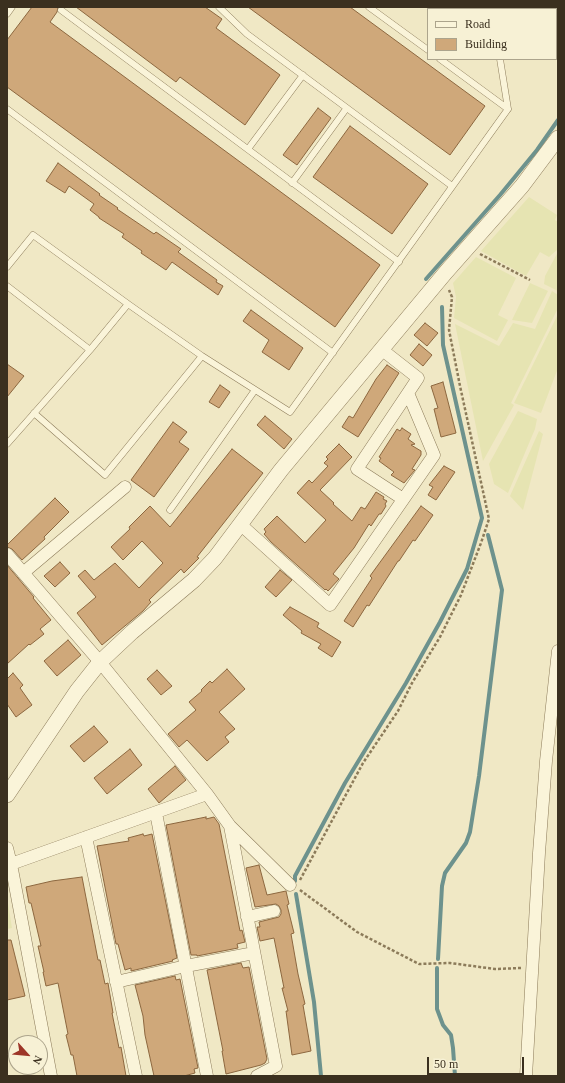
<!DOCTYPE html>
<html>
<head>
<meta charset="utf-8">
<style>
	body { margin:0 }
	#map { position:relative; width:565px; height:1083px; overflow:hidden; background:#f0e8c5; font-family:"Times New Roman",serif }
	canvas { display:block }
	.frame { position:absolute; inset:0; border:8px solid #3b301f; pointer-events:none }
	.legend { position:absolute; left:427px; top:8px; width:130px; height:52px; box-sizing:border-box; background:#f7f1d5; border:1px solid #aca48c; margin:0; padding:5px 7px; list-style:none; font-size:12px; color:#3b301f }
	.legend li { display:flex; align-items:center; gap:8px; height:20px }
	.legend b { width:20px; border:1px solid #aca48c }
	.north { position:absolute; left:8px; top:1035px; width:40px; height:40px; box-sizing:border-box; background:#f7f1d5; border:1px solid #aca48c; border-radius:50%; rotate:117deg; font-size:11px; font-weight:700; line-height:16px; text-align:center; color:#3b301f }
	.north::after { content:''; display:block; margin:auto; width:14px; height:18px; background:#9d3628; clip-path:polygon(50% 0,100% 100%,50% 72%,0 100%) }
	.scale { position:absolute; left:427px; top:1057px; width:97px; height:18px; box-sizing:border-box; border:2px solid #3b301f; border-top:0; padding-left:5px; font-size:12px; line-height:14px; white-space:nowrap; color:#3b301f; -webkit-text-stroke:3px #f7f1d5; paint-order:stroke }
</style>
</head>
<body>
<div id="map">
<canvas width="565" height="1083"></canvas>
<div class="frame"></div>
<ul class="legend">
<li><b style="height:5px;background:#faf4d9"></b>Road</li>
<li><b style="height:11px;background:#cfa87a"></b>Building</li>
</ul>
<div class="north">N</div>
<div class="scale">50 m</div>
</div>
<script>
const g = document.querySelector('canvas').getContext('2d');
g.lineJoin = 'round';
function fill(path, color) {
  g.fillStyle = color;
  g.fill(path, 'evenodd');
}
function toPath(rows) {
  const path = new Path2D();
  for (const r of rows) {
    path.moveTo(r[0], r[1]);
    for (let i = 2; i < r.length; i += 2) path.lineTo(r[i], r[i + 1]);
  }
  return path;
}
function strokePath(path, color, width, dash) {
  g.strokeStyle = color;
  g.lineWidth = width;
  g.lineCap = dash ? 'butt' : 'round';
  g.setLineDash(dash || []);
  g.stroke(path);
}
fill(toPath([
	[529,197,557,215,555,220,558,222,558,249,549,257,540,252,526,276,481,251],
	[558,252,558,291,544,284,545,276],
	[476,257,516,278,498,315,508,320,497,341,454,318,456,297,453,283],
	[530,283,548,291,532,323,512,320],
	[552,291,558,295,558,308,511,403,514,405,483,461,455,324,499,346,513,323,535,329],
	[558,314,558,368,541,413,514,403],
	[518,411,537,419,535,429,508,493,494,484,489,464],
	[539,431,543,434,523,510,510,496],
	[7,897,12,928,7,929]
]), '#e6e4b2');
strokePath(toPath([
	[426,279,500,195,537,150,558,120],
	[295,881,295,876,345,783,406,683,440,622,467,569,482,518,443,345,442,307],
	[296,894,314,1002,321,1076],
	[438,959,442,886,445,873,466,843,470,832,479,776,502,590,488,535],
	[437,968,437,1009,443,1025,451,1035,453,1048,455,1076]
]), '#6d928d', 4);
const building = toPath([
	[32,7,58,7,57,12,50,22,380,265,335,327,7,87,7,40,32,7],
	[76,7,205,7,222,19,216,28,280,75,245,125,180,77,176,82,76,7],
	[248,7,350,7,485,106,450,155,248,7],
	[318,108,331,118,297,165,283,155,318,108],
	[350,126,428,184,392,234,313,177,350,126],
	[58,163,100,194,99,195,118,208,117,209,154,234,156,232,181,249,178,252,217,280,216,282,223,286,218,295,172,262,166,270,141,253,142,251,122,237,124,234,99,218,99,217,90,210,94,204,69,186,65,193,46,181,58,163],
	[251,310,303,348,289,370,262,352,269,340,243,321,251,310],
	[425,323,438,333,427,346,414,335,425,323],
	[419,344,432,355,423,366,410,355,419,344],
	[7,364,24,376,7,397,7,364],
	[387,365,399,373,358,437,342,427,349,416,353,418,376,379,387,365],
	[443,382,456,433,441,437,434,409,438,408,431,386,443,382],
	[220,385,230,392,219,408,209,402,220,385],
	[265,416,292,439,284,449,257,425,265,416],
	[173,422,187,432,179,442,189,449,154,497,131,480,173,422],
	[402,428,411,434,408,439,415,444,411,445,421,451,421,455,412,469,415,470,404,483,391,475,394,472,379,461,381,458,379,457,397,429,400,431,402,428],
	[339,444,352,457,320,490,334,503,333,504,352,521,361,507,365,509,376,492,384,497,383,499,387,501,385,504,386,506,381,514,379,514,371,526,369,524,354,548,333,574,339,579,328,591,326,589,325,590,271,542,264,534,266,532,264,529,277,516,305,543,326,520,297,493,309,480,312,483,328,466,324,463,328,459,326,457,339,444],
	[232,449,263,473,197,557,199,558,184,573,181,569,149,600,151,602,143,611,102,645,77,613,96,597,78,576,85,570,94,580,115,563,139,588,163,563,142,541,123,560,111,547,130,529,129,527,150,506,170,527,232,449],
	[444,466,455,472,436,500,428,495,433,487,429,485,444,466],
	[55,498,69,512,44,537,45,539,22,560,12,549,7,547,7,545,55,498],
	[421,506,433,515,415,541,413,540,399,561,398,561,369,606,367,605,353,627,344,621,372,578,370,576,421,506],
	[60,562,70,573,55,587,44,576,60,562],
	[7,565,34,597,33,598,51,620,40,629,44,634,30,645,29,644,7,664,7,565],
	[280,570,292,580,276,597,265,587,280,570],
	[290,607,319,623,317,627,341,642,332,657,318,648,321,644,301,633,302,631,283,615,290,607],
	[68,640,81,655,57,676,44,661,68,640],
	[227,669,245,689,219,712,235,729,225,737,229,742,207,761,187,740,179,747,168,734,196,710,189,702,202,691,201,690,210,681,212,683,227,669],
	[157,670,172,686,161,695,147,679,157,670],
	[13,673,23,685,20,688,32,705,16,717,7,704,7,679,13,673],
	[94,726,108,742,84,762,70,746,94,726],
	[130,749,142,765,107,794,94,778,130,749],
	[175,766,186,780,159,803,148,789,175,766],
	[206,817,206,819,214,817,219,824,240,931,242,930,245,942,237,944,238,948,197,956,197,955,191,955,166,825,206,817],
	[143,834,144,836,152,834,177,958,172,960,173,961,131,971,131,968,125,970,118,944,116,944,97,846,129,841,128,838,143,834],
	[259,865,267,895,286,891,289,904,287,905,294,933,291,934,298,974,305,1004,303,1005,311,1051,292,1055,286,1011,288,1011,282,988,284,988,274,938,260,941,257,927,260,927,259,922,279,917,281,914,281,910,279,906,276,904,255,907,246,868,259,865],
	[82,877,98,960,100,960,105,984,108,983,113,1013,112,1013,119,1048,121,1047,126,1076,77,1076,73,1055,71,1055,66,1035,68,1034,58,983,46,986,43,972,44,972,38,946,41,946,31,903,29,903,26,887,52,881,82,877],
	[7,940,11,940,25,996,7,1000,7,940],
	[241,963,243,968,249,967,267,1059,265,1063,261,1065,226,1074,222,1051,223,1051,207,970,241,963],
	[175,976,176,980,180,979,198,1068,194,1069,195,1073,184,1076,154,1076,145,1035,143,1016,135,985,175,976]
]);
fill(building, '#cfa87a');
strokePath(building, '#8c673f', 1);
const service = toPath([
	[219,7,247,34,452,186],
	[369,7,428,50],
	[487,7,490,9],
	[552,9,554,7],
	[61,10,399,262],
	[7,14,12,7],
	[500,59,508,109],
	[7,109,333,353],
	[248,149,303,75],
	[292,183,346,109],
	[7,267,33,235,128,304,202,356,290,412,508,109,440,59],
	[7,286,90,350,7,444],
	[90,350,128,304],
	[34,413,105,475,202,356],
	[170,510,255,390]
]);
const minor = toPath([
	[403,499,357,469,408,393],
	[240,524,330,605,434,455,408,393,418,378,381,349],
	[7,554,100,662,207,794,230,826,290,885],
	[23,573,125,487],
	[156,813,207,1076],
	[230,826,276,1066,257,1076],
	[86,837,136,1076],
	[7,848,11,864,51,1076],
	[11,864,207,794],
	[247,917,274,911],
	[116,982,186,966,254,953],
	[526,1076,539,853,546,761,558,651]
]);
const tertiary = toPath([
	[7,795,77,691,100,662,132,632,194,580,215,558,281,470,446,272,522,186,558,138]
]);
strokePath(service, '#8c7b5a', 7);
strokePath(minor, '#8c7b5a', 13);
strokePath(tertiary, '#8c7b5a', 16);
strokePath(toPath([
	[480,254,530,280],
	[300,880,363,763,398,711,412,683,440,637,461,595,481,543,489,519,460,386,449,330,452,297,449,290],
	[300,890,357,932,419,964,450,963,495,969,521,968]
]), '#8c7b5a', 2.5, [3, 2]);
strokePath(service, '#faf4d9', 6);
strokePath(minor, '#faf4d9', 12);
strokePath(tertiary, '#faf4d9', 15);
</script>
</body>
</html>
